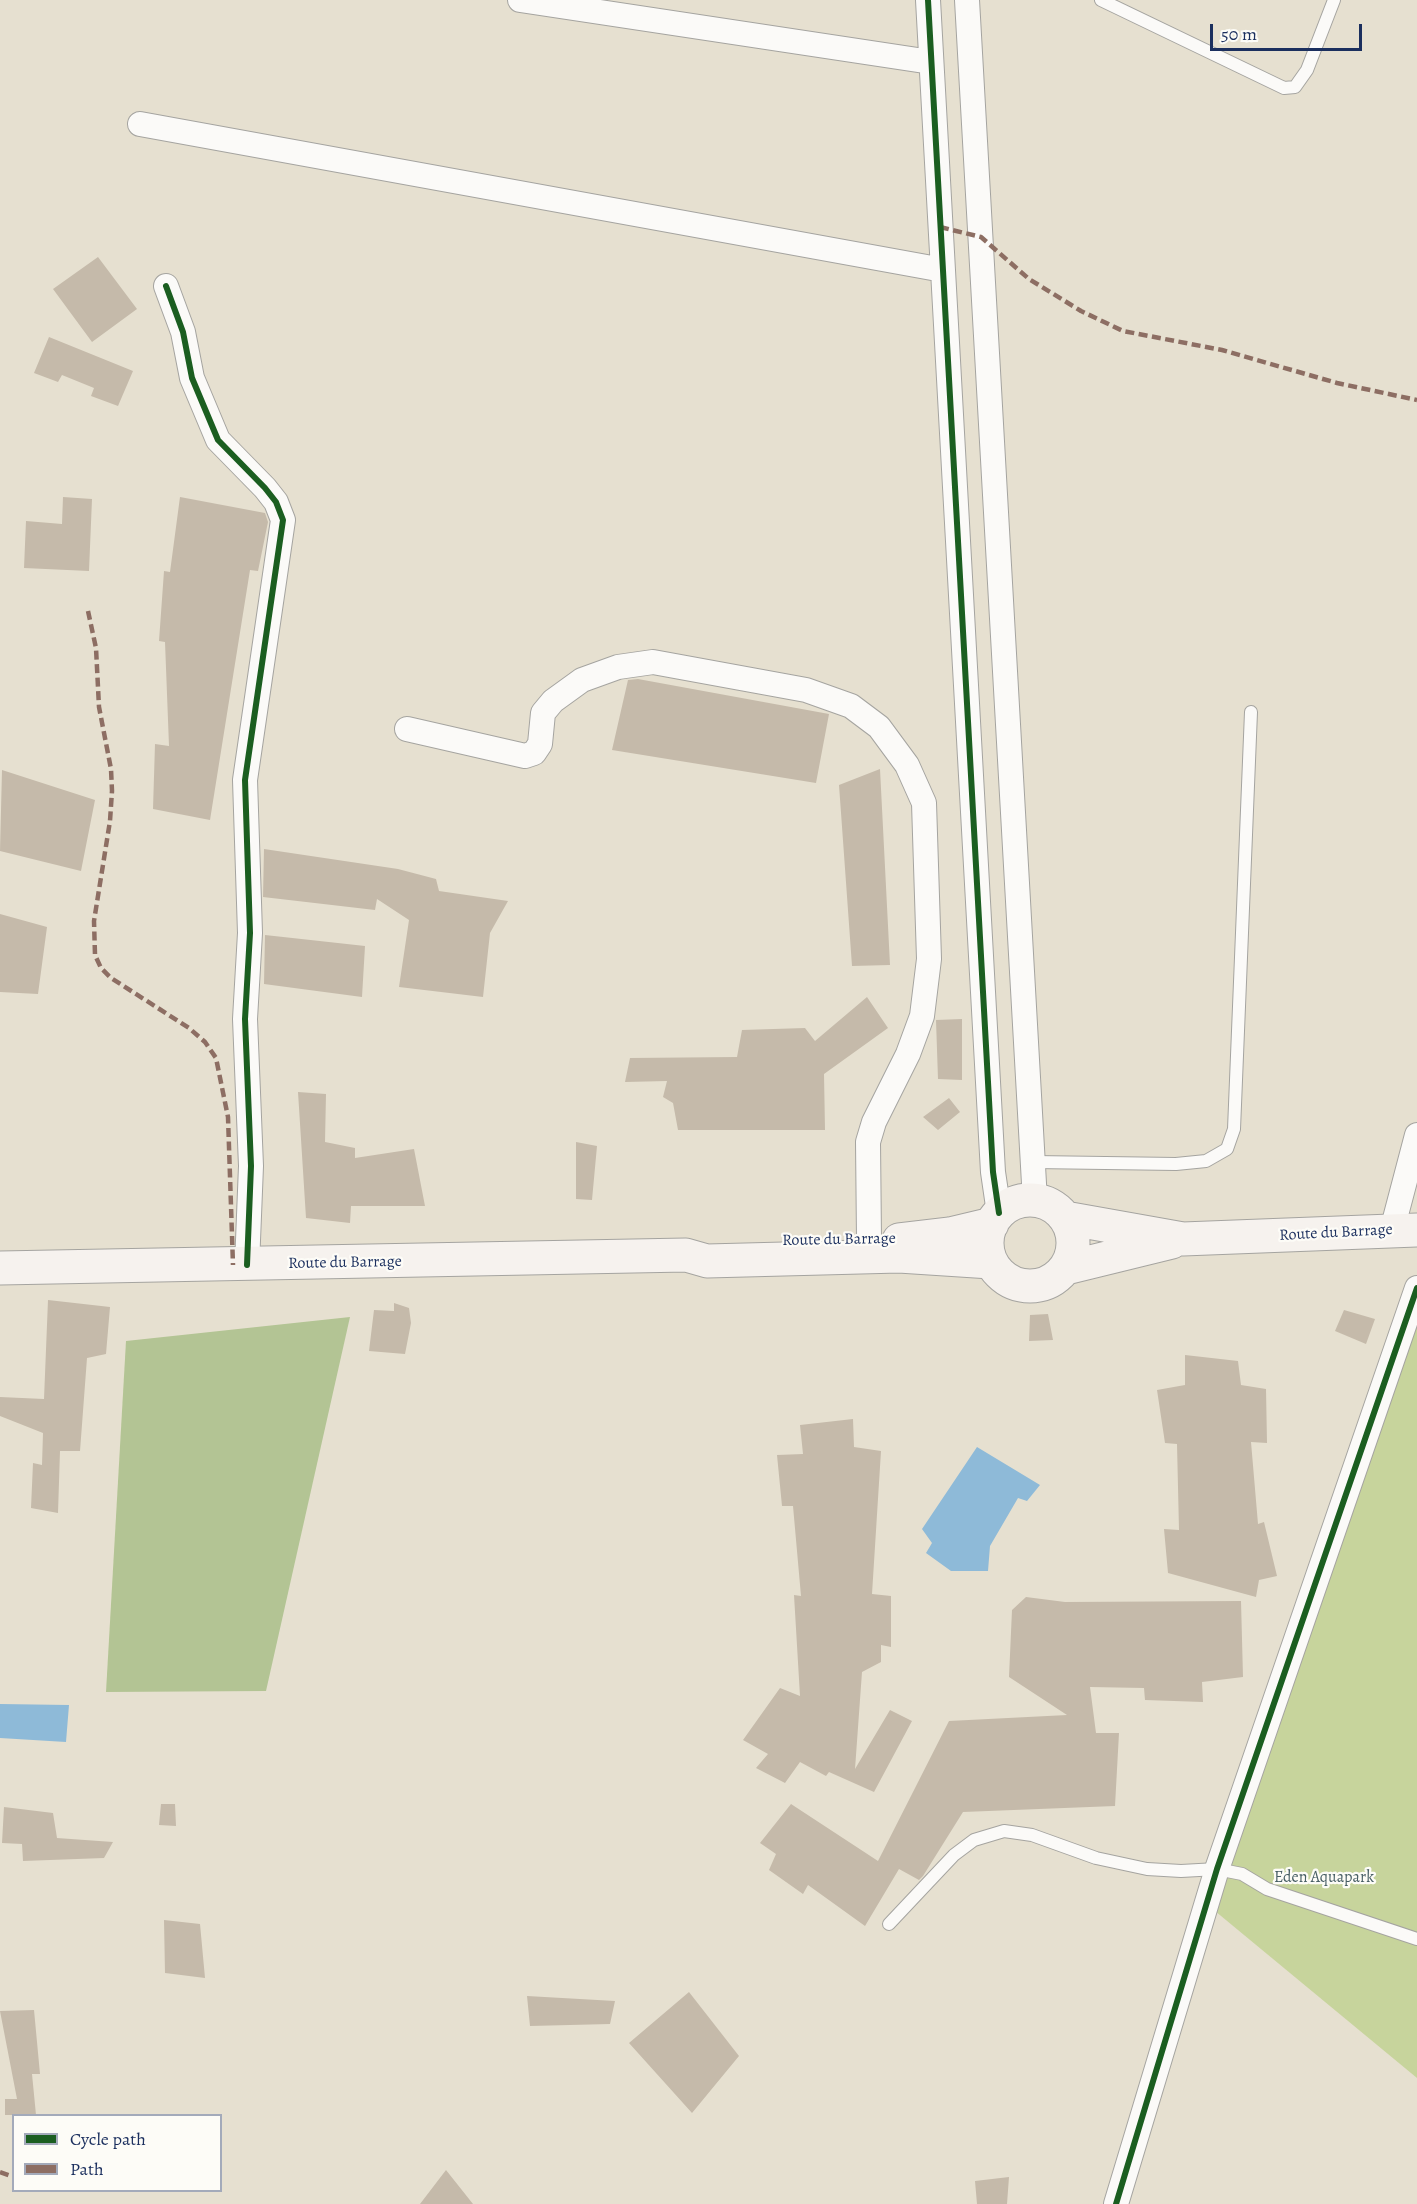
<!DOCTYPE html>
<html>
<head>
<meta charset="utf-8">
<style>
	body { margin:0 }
	#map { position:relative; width:1417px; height:2204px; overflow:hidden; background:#e6e0d0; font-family:Alegreya,serif }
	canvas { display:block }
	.legend { position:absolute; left:12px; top:2114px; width:210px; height:78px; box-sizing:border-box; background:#fdfcf7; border:2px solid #a3aaba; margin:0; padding:8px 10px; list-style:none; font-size:18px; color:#1b2f5e }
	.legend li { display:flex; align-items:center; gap:12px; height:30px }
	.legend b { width:30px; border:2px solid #a3aaba }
	.scale { position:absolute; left:1210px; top:24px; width:152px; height:27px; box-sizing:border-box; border:3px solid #1b2f5e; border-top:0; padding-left:8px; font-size:18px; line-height:21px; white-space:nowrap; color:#1b2f5e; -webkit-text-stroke:4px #fdfcf7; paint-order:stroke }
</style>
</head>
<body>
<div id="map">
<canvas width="1417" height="2204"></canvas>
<ul class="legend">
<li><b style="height:8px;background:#1b5e20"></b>Cycle path</li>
<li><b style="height:8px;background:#8d6e63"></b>Path</li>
</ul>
<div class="scale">50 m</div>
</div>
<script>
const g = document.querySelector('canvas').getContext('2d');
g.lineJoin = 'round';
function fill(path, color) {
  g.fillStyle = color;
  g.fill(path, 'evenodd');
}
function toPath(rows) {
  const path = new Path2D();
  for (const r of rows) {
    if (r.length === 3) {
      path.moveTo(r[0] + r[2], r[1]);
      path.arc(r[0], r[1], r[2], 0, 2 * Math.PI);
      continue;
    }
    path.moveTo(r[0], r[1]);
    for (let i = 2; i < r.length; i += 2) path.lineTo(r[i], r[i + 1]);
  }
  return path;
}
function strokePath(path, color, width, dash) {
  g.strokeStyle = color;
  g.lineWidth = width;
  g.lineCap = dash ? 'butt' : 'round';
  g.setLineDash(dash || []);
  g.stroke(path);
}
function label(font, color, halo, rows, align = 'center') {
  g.font = font + ' Alegreya,serif';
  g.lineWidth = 4.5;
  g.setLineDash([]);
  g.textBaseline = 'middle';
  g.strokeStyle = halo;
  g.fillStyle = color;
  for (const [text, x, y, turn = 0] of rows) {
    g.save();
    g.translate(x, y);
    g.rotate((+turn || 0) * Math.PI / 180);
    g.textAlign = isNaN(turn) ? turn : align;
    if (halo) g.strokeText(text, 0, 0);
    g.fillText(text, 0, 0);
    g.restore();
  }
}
fill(toPath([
	[1417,1297,1417,2078,1215,1911]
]), '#c7d49c');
fill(toPath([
	[350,1317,266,1691,106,1692,126,1341]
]), '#b3c494');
fill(toPath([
	[977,1447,1040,1485,1027,1501,1018,1498,990,1546,988,1571,951,1571,926,1553,932,1543,922,1529],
	[0,1704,69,1705,66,1742,0,1738]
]), '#8ebad8');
fill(toPath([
	[98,257,137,309,92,342,53,289],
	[49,337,133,371,118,406,91,396,94,388,62,375,58,382,34,373],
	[63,497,92,499,89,571,24,568,26,521,62,524],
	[180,497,265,513,268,522,258,571,250,570,210,820,153,809,155,744,169,746,165,642,159,641,164,571,170,572],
	[638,679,829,714,816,783,612,750,628,680],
	[880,769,890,965,852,966,839,785],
	[2,770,95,800,81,871,0,851],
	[264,849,398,869,436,879,439,891,508,901,490,933,483,997,399,987,409,920,377,899,375,910,263,897],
	[0,914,47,927,38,994,0,992],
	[265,935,365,946,362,997,264,984],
	[867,997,888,1028,824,1074,825,1130,678,1130,673,1103,663,1097,667,1081,625,1082,630,1058,737,1057,742,1030,805,1028,815,1041],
	[962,1019,962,1080,938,1079,936,1020],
	[298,1092,326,1094,325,1142,355,1148,355,1158,414,1149,425,1206,351,1206,350,1223,306,1218],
	[949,1098,960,1112,938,1130,923,1117],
	[576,1142,597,1146,592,1200,576,1199],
	[48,1300,110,1307,106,1354,87,1358,80,1451,60,1451,58,1513,31,1508,33,1463,42,1465,43,1433,0,1416,0,1397,44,1399],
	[394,1303,409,1308,411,1323,405,1354,369,1351,374,1310,394,1311],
	[1344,1310,1375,1319,1366,1344,1335,1331],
	[1048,1314,1053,1340,1029,1341,1030,1315],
	[1185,1355,1238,1361,1241,1385,1266,1389,1267,1443,1251,1442,1258,1524,1264,1522,1277,1576,1259,1580,1256,1597,1168,1573,1164,1529,1179,1530,1177,1444,1165,1443,1157,1390,1185,1385],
	[853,1419,854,1447,881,1451,872,1594,891,1596,891,1647,881,1645,881,1662,862,1672,855,1769,890,1710,912,1721,874,1792,829,1772,826,1776,800,1762,785,1783,756,1768,768,1754,743,1740,780,1688,800,1696,794,1595,801,1596,793,1506,782,1506,777,1455,803,1454,800,1425],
	[1026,1597,1065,1602,1241,1601,1243,1677,1202,1682,1203,1702,1145,1700,1144,1688,1090,1687,1096,1733,1119,1733,1115,1806,963,1812,923,1876,919,1880,899,1869,865,1926,808,1885,803,1894,769,1870,776,1854,760,1843,791,1804,878,1861,949,1721,1067,1715,1009,1677,1012,1610],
	[161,1804,175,1804,176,1826,159,1825],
	[4,1807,53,1813,57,1838,113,1842,104,1858,23,1861,22,1844,2,1843],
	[164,1920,200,1924,205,1978,165,1973],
	[689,1992,739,2056,692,2113,629,2043],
	[527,1996,615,2001,610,2024,530,2026],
	[34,2010,40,2074,32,2074,36,2115,5,2115,5,2099,17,2099,0,2011],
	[446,2170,473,2204,420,2204],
	[1009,2177,1007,2204,977,2204,975,2181]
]), '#c5baaa');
const service = toPath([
	[1101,0,1284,88,1295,87,1307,70,1334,0],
	[1034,1162,1176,1164,1206,1161,1227,1149,1234,1129,1251,712],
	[889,1924,954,1855,974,1840,1004,1831,1032,1835,1096,1858,1147,1869,1181,1871,1217,1869,1242,1874,1267,1889,1417,1939]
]);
const minor = toPath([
	[520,0,931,62],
	[928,0,993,1172,999,1213],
	[967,0,1035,1201],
	[140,124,943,270],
	[166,286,183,332,192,378,218,440,265,488,276,502,283,520,245,780,250,933,245,1019,251,1166,247,1265],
	[407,729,525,756,534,753,540,744,543,713,553,701,582,680,618,667,653,662,806,690,851,706,879,727,907,765,924,803,929,959,922,1016,908,1054,874,1122,868,1142,869,1239],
	[1392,1230,1417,1135],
	[1116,2204,1217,1869,1417,1288]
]);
const secondary = toPath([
	[1030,1243,43],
	[1065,1218,1183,1239,1417,1230],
	[899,1240,950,1234,992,1224],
	[0,1268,686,1255,707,1261,899,1256,991,1262],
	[1066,1268,1172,1242]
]);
strokePath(service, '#a5a4a0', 14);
strokePath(minor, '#a5a4a0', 26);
strokePath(secondary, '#a5a4a0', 35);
strokePath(service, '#fbfaf8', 12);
strokePath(minor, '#fbfaf8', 24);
strokePath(secondary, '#f6f2ee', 33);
strokePath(toPath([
	[940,227,981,237,1029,279,1081,311,1123,331,1222,350,1337,383,1417,400],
	[88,611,96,648,99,707,111,769,112,791,110,821,94,921,95,955,101,968,111,978,189,1028,205,1042,216,1058,228,1117,233,1265],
	[0,2172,14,2177]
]), '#8d6e63', 4.5, [9, 4.5]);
strokePath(toPath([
	[928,0,993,1172,999,1213],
	[166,286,183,332,192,378,218,440,265,488,276,502,283,520,245,780,250,933,245,1019,251,1166,247,1265],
	[1116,2204,1217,1869,1417,1288]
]), '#1b5e20', 6);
label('16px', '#1b2f5e', '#fdfcf7', [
	["Route du Barrage",1336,1233,-3],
	["Route du Barrage",839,1240,-1],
	["Route du Barrage",345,1263,-1]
]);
label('16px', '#475e64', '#fdfcf7', [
	["Eden Aquapark",1324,1878]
]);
</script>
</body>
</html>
